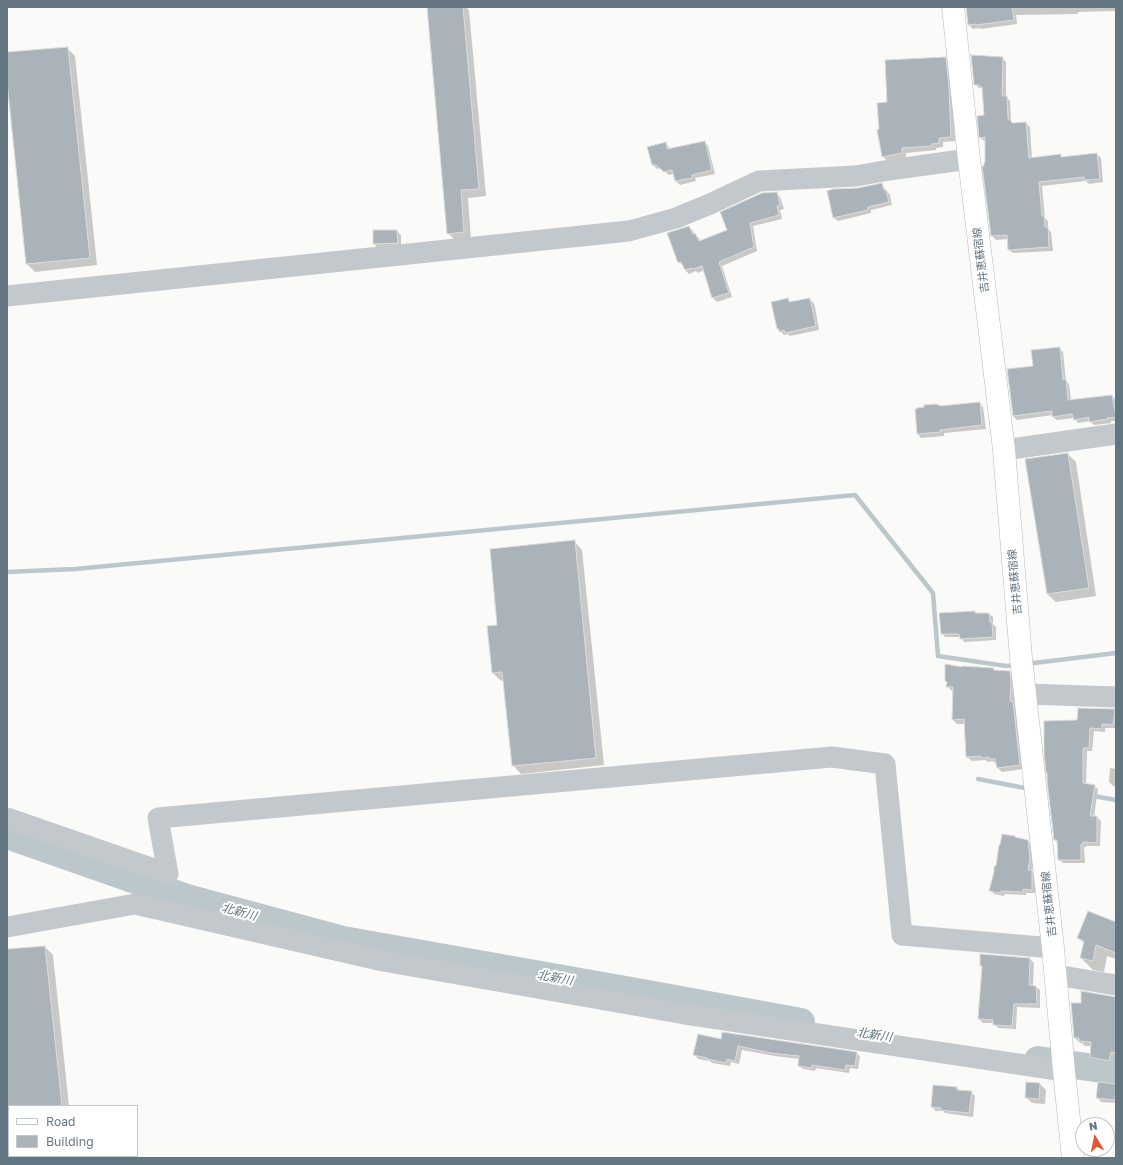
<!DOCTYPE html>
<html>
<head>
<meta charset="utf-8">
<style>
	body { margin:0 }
	#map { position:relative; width:1123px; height:1165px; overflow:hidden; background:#fafaf8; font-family:"Golos Text",sans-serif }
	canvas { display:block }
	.frame { position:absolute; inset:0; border:8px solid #657683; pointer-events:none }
	.legend { position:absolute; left:8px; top:1105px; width:130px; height:52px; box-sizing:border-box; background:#fff; border:1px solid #c1c8cd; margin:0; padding:5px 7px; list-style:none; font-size:12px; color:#657683 }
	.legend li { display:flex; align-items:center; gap:8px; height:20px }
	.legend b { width:20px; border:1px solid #c1c8cd }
	.north { position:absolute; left:1075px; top:1117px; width:40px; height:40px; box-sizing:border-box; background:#fff; border:1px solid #c1c8cd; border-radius:50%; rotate:350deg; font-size:11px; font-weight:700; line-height:16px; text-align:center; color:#657683 }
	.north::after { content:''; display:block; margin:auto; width:14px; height:18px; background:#e4572e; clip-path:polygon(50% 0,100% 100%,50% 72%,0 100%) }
</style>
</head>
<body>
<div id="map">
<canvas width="1123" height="1165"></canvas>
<div class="frame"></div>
<ul class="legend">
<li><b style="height:5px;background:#fff"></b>Road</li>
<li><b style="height:11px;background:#aab3b9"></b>Building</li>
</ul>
<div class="north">N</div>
</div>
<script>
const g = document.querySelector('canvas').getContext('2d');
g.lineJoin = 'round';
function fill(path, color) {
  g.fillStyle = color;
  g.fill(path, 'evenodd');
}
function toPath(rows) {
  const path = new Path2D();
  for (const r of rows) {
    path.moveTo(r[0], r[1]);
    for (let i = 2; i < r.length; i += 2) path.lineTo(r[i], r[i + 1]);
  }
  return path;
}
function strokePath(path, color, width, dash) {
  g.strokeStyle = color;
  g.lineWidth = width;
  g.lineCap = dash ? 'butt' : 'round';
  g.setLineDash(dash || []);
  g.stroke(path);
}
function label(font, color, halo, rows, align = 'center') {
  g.font = font + ' "Golos Text","Noto Sans JP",sans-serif';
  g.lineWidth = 4;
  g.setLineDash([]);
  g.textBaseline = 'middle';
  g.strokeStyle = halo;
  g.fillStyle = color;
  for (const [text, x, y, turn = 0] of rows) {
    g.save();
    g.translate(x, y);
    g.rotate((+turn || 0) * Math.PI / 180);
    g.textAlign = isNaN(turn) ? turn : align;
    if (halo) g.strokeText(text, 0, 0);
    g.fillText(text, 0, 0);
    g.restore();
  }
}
fill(toPath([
	[428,7,466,7,469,10,486,196,468,198,471,240,456,241,448,233],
	[967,7,1115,7,1115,11,1078,12,1078,14,1016,15,1017,24,981,29,980,28,973,29,969,25],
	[67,48,75,56,97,265,35,272,27,264,7,72,7,54],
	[945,58,950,63,953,93,955,141,943,142,943,147,936,148,936,150,906,153,906,157,887,161,883,156,880,130,888,103],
	[1002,58,1006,62,1006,97,1010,101,1011,121,1014,124,1026,123,1030,127,1032,159,1060,156,1062,158,1097,154,1101,158,1103,182,1089,184,1086,181,1042,186,1045,218,1048,221,1048,229,1051,232,1053,251,1013,253,1009,250,1008,239,996,240,992,236,984,167,986,163,986,141,984,141,980,137,985,116,984,90,981,88,979,88,975,84],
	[705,142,708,146,715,174,695,178,696,181,680,185,676,181,674,174,669,175,660,168,657,169,653,165,665,143,669,147,670,150],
	[882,185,890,195,892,205,871,210,871,213,838,221,834,218,858,189],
	[777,193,780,197,784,209,780,210,782,219,753,226,757,251,722,266,732,297,717,302,713,298,704,270,698,273,696,271,689,274,685,270,684,266,679,262,689,227,693,231,694,234,699,238,700,242,729,230],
	[374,231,397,231,401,235,401,247,378,248,374,244],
	[788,299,791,302,809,299,813,302,815,307,819,330,790,336,788,334,784,335,778,329],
	[1059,348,1063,352,1066,381,1069,384,1071,400,1112,396,1116,400,1116,421,1111,421,1111,423,1094,425,1090,421,1078,423,1074,418,1057,420,1053,417,1053,415,1017,420,1013,416,1034,367],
	[980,404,983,407,986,429,944,433,944,436,921,438,918,434,938,406,940,406,941,407],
	[1068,454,1076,462,1096,596,1056,602,1047,594],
	[574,541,582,550,604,765,521,774,513,765,504,680,501,681,493,673,498,625],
	[974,612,977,614,989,614,993,617,993,624,996,627,996,640,964,642,961,637,945,637,942,633],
	[995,671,1009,672,1014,676,1015,689,1015,704,1017,706,1024,769,1002,772,998,768,997,763,995,763,993,761,987,762,986,760,972,761,967,757,965,724,957,724,953,720,954,691,952,691,948,687,948,683,946,681],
	[1079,709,1116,710,1116,728,1105,728,1105,732,1094,731,1092,751,1087,751,1086,784,1094,786,1098,789,1094,817,1097,817,1101,821,1100,846,1086,846,1086,847,1084,847,1085,863,1063,863,1059,860,1058,843,1055,840,1078,721],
	[1110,768,1116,769,1116,786,1113,786,1109,782],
	[1017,839,1028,841,1032,845,1034,862,1032,872,1035,875,1035,893,1026,893,1026,895,1005,894,1004,896,994,894,991,890,997,867],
	[1116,923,1116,959,1107,956,1104,972,1093,970,1081,958,1084,944,1079,938],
	[45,947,53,955,69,1106,9,1106,9,1156,74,1156,74,1158,7,1158,7,950],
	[1030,959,1034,963,1033,986,1036,987,1040,990,1040,1008,1017,1007,1016,1029,998,1028,994,1023,983,1023,979,1019,983,967,981,965],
	[1116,1015,1116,1057,1114,1065,1096,1062,1091,1057,1092,1046,1085,1046,1082,1043,1080,1043,1075,1038],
	[722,1040,857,1053,860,1057,858,1069,850,1068,849,1073,816,1068,815,1071,803,1069,799,1066,800,1059,775,1056,742,1050,739,1064,731,1062,730,1066,712,1063,710,1061,698,1059,695,1055],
	[1099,1083,1116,1085,1116,1103,1101,1102,1098,1098],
	[1040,1084,1046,1090,1045,1104,1032,1103,1026,1097],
	[957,1088,960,1091,971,1092,975,1096,973,1117,945,1113,943,1111,936,1111,932,1107]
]), '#0003');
strokePath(toPath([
	[7,572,75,569,855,495,933,593,938,656,1006,666,1015,665],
	[1026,664,1116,653],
	[978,779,1025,788],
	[1088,795,1116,800]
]), '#bbc7cb', 4.5);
strokePath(toPath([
	[7,835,187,898,343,940,648,994,801,1022],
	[1038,1060,1116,1071]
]), '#bbc7cb', 28);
const building = toPath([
	[427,7,463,7,479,189,461,190,464,232,447,234,427,7],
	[966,7,1012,7,1014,20,976,25,976,24,968,25,966,7],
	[68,47,90,258,26,264,7,82,7,52,68,47],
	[971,55,1003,57,1002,96,1007,96,1008,119,1010,119,1012,123,1026,122,1029,158,1061,154,1061,157,1097,153,1100,179,1084,180,1084,177,1039,182,1042,216,1044,216,1045,227,1048,227,1049,247,1008,250,1007,235,991,236,982,166,984,166,984,163,985,162,985,137,979,138,977,116,984,115,982,87,979,87,979,85,974,85,971,55],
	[946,57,949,88,951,137,939,138,939,143,932,144,932,146,902,148,902,153,882,157,877,130,879,129,877,103,887,102,885,60,946,57],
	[705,141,712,170,692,175,692,178,675,181,672,170,664,172,656,165,652,165,647,147,666,142,667,149,705,141],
	[882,183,884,190,886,190,889,202,868,207,868,210,833,218,827,191,833,189,858,188,882,183],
	[777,192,780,205,777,206,779,215,750,223,754,247,719,262,729,293,712,298,702,266,693,269,692,268,685,270,681,262,678,263,667,233,689,226,693,234,695,233,699,241,727,230,720,212,762,193,777,192],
	[373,230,397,230,398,243,373,244,373,230],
	[788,298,789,302,810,298,810,302,811,302,816,326,785,333,784,330,779,332,779,329,777,329,771,302,788,298],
	[1060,347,1063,380,1066,379,1068,400,1112,395,1116,417,1107,418,1107,419,1089,422,1089,417,1074,420,1072,414,1052,417,1052,411,1013,416,1007,369,1033,366,1031,350,1060,347],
	[980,402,982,425,940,430,941,432,917,434,915,409,917,409,917,408,924,407,924,405,937,404,937,405,940,405,940,406,980,402],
	[1068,453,1089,588,1047,594,1025,459,1068,453],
	[575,540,596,758,512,766,502,672,492,673,487,626,497,625,490,549,575,540],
	[975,611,975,613,989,613,990,622,992,622,993,637,960,639,959,634,941,634,939,613,975,611],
	[945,664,962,667,962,666,979,667,993,668,994,670,1010,671,1011,684,1010,701,1013,701,1020,765,997,768,995,759,989,759,989,757,982,758,981,756,966,757,964,719,952,720,953,687,946,687,947,682,945,681,945,664],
	[1078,708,1115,709,1113,725,1102,724,1102,729,1090,728,1089,748,1083,748,1083,783,1095,785,1090,816,1097,816,1097,843,1083,842,1083,844,1081,844,1081,860,1058,860,1057,840,1054,840,1047,781,1047,773,1046,773,1044,753,1044,721,1077,720,1078,708],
	[1002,834,1015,836,1015,837,1028,840,1030,858,1028,870,1032,870,1032,890,1023,889,1023,892,1001,891,1000,893,989,891,994,872,994,866,996,866,999,845,1000,845,1002,834],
	[1088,911,1116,922,1116,953,1096,945,1093,961,1080,958,1084,941,1077,938,1088,911],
	[45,946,62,1106,7,1106,7,949,45,946],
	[980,954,1030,958,1029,985,1036,986,1037,1004,1014,1004,1012,1026,993,1025,993,1020,978,1019,982,966,980,966,980,954],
	[1081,991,1116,997,1116,1053,1111,1052,1109,1061,1090,1057,1091,1042,1079,1041,1079,1038,1074,1038,1071,1003,1081,1003,1081,991],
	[722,1032,857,1052,855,1066,846,1065,845,1070,812,1065,812,1068,798,1066,799,1056,771,1053,738,1046,735,1061,727,1059,726,1063,707,1059,707,1058,693,1055,698,1034,721,1039,722,1032],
	[1026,1082,1040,1083,1039,1099,1025,1098,1026,1082],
	[1098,1082,1116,1084,1115,1100,1096,1098,1098,1082],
	[933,1085,957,1087,957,1090,972,1091,969,1113,940,1110,941,1108,931,1107,933,1085]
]);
fill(building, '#aab3b9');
strokePath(building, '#dcdcda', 1);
const major = toPath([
	[953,7,969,159,1004,450,1021,658,1053,948,1064,1071,1073,1158]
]);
strokePath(major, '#b5babe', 23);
strokePath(toPath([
	[7,296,629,231,676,218,710,204,759,181,856,176,889,170,969,159],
	[1004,450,1116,434],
	[1026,694,1116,697],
	[7,818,168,874,158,818,832,757,885,764,902,935,1053,948],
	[7,927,135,904,383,961,685,1014,1064,1071],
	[1056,975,1116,985]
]), '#c3c8cc', 21);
strokePath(major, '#fff', 22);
label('11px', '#657683', '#fff', [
	["吉井恵蘇宿線",981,260,-97],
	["吉井恵蘇宿線",1015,582,-95],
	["吉井恵蘇宿線",1049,904,-96]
]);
label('italic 12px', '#60757c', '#fff', [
	["北新川",239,912,15],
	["北新川",555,978,10],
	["北新川",874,1035,8]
]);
</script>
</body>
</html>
